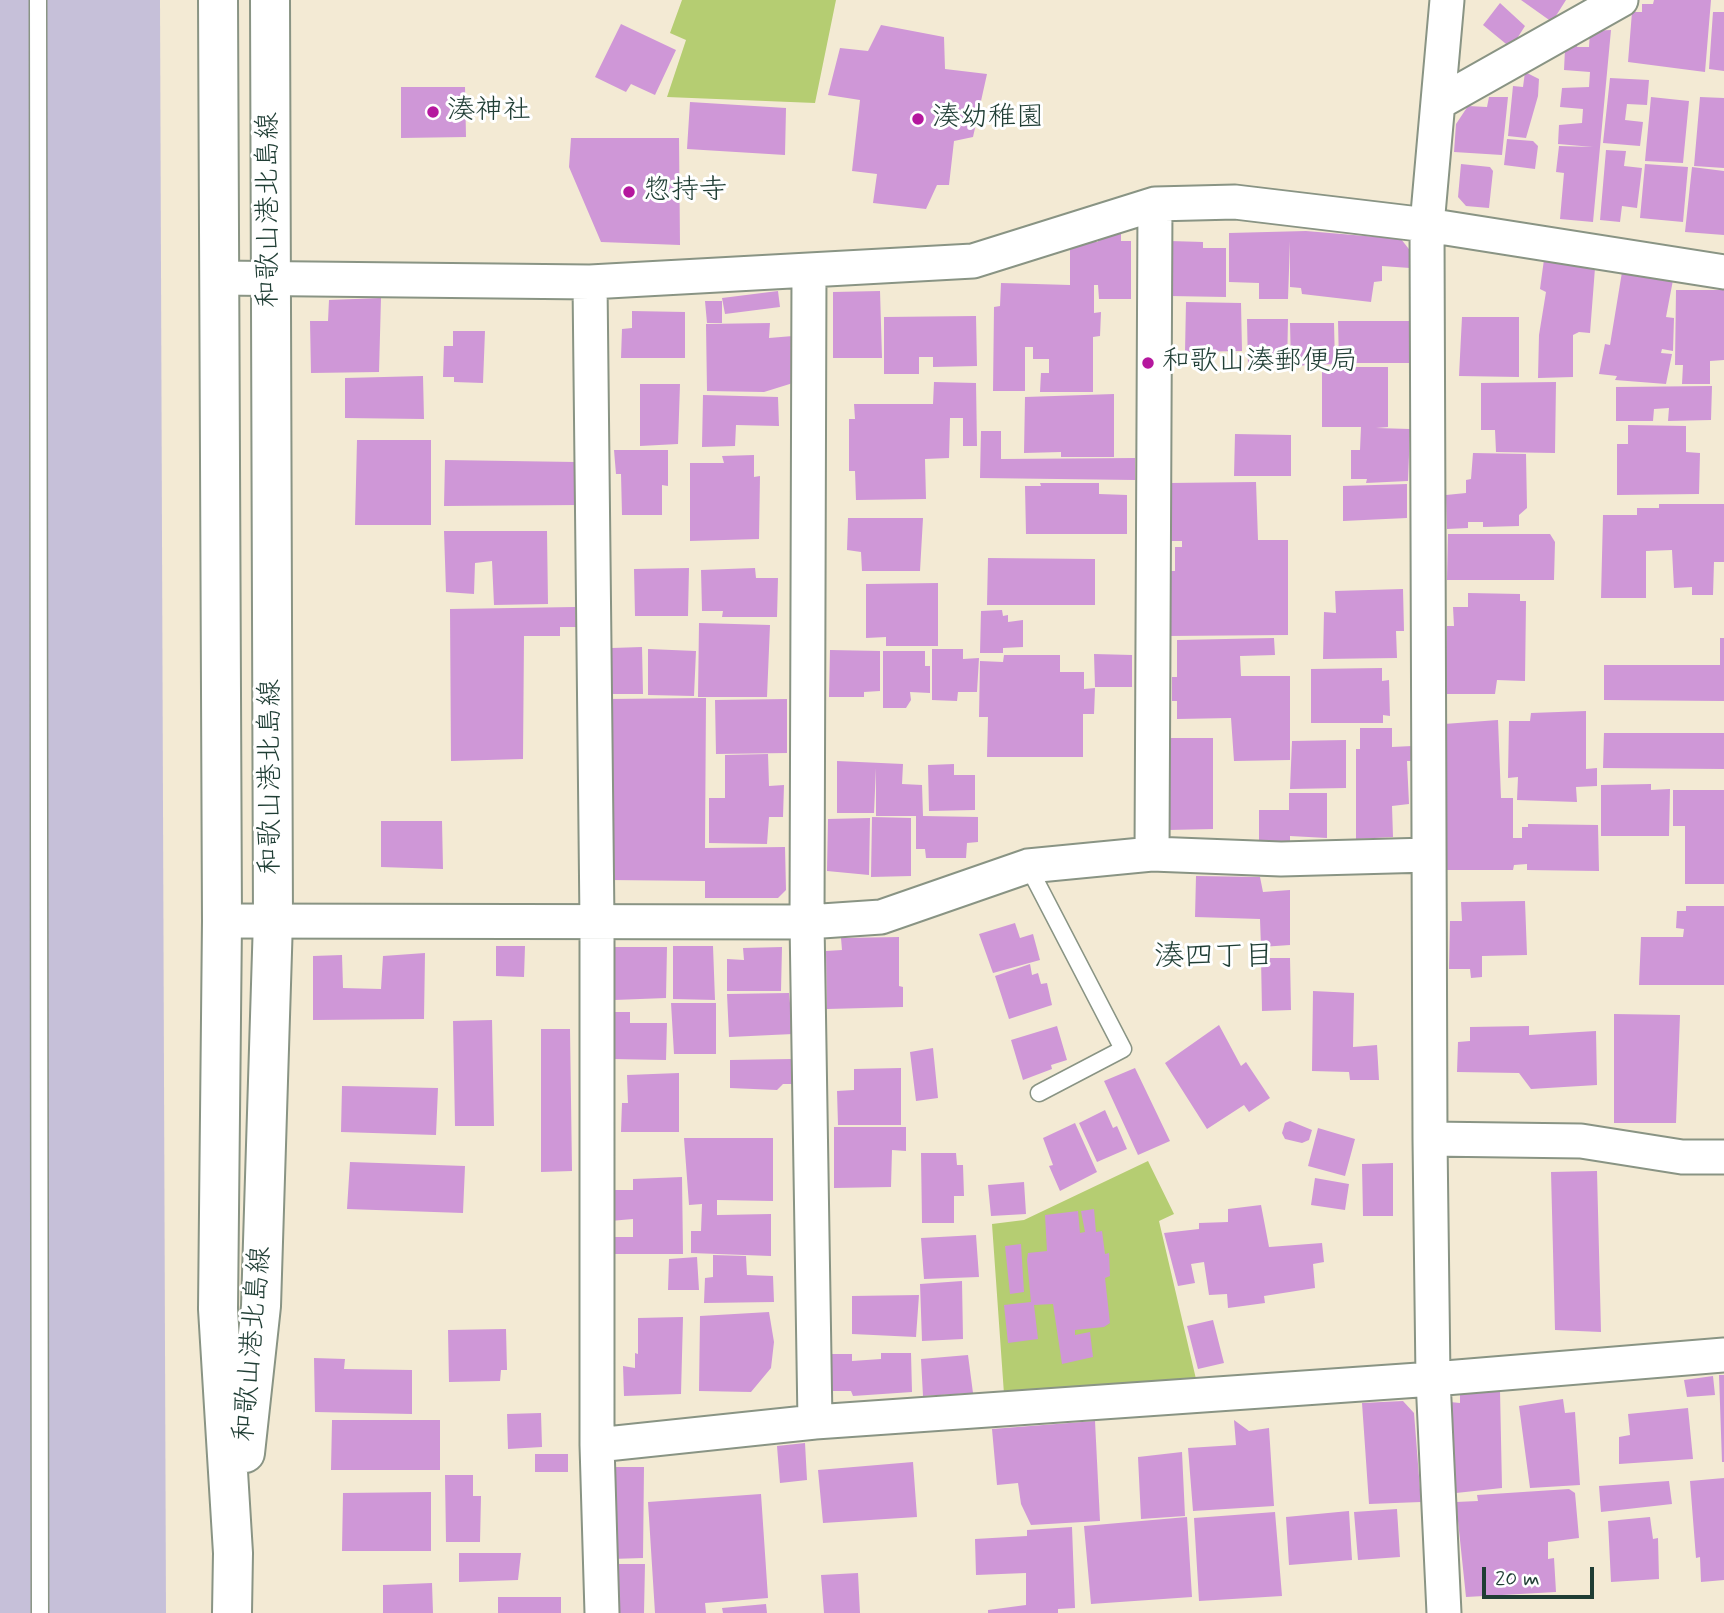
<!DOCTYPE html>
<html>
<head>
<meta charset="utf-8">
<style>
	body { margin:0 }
	#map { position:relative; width:1724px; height:1613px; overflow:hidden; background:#f3ead4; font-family:Mynerve,sans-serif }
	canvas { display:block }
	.scale { position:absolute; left:1482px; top:1567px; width:112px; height:32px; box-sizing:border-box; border:4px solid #1f3d34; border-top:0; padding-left:9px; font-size:21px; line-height:24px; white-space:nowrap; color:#1f3d34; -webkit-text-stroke:5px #fff; paint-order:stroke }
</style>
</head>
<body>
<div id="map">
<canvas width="1724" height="1613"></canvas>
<div class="scale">20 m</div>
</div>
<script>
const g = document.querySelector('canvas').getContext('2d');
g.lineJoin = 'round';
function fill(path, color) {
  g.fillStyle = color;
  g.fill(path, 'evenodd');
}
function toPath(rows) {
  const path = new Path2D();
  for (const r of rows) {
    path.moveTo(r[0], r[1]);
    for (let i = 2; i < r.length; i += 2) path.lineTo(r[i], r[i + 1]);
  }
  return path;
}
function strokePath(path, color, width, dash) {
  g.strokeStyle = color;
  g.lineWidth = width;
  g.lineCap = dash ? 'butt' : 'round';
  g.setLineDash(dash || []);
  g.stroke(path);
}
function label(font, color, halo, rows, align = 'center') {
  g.font = font + ' Mynerve,"Klee One",sans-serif';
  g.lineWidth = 6;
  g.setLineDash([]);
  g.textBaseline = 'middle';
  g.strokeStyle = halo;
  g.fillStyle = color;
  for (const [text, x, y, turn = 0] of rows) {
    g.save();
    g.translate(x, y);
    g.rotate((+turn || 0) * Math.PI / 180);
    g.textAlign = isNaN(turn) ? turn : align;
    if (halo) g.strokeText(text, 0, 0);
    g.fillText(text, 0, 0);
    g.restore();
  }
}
fill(toPath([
	[0,0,160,0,166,1613,0,1613]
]), '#c6c0d9');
fill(toPath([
	[682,0,836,0,815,103,667,97,686,40,670,33],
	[1148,1161,1174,1214,1159,1221,1196,1379,1004,1394,992,1224,1024,1220]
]), '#b5cd72');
fill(toPath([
	[1521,0,1566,0,1552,22],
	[1654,0,1711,0,1705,72,1628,62,1632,12,1642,12,1642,4,1653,4],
	[1500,3,1525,26,1511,48,1483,25],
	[1713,12,1724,12,1724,71,1709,69],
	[621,24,676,50,655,95,631,84,626,92,595,77],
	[881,25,944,37,945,69,987,74,973,137,954,141,949,185,937,185,926,209,873,203,877,174,852,171,860,100,828,95,840,48,868,51],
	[1611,30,1593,222,1560,219,1564,173,1556,172,1559,146,1593,147,1558,144,1559,125,1582,123,1583,109,1560,107,1562,88,1589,87,1590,72,1564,70,1565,49,1578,40,1577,47,1589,47,1590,31],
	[1525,72,1539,79,1538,96,1526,138,1508,136,1513,86,1523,87],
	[1610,78,1649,80,1647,105,1627,104,1625,120,1643,122,1640,146,1603,143],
	[401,87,465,87,466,137,401,138],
	[1489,97,1508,97,1502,155,1454,152,1456,124,1468,106,1487,107],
	[1651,97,1689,101,1683,163,1645,161],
	[1700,97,1724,98,1724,168,1694,166],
	[690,102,786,108,785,155,687,149],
	[571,138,679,138,680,245,601,242,569,167],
	[1507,139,1533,141,1538,146,1535,169,1504,165],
	[1606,150,1626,151,1624,166,1642,168,1637,208,1622,206,1620,222,1600,220],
	[1461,164,1490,167,1493,171,1489,208,1466,206,1458,197],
	[1645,164,1688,167,1683,222,1640,218],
	[1692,167,1724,171,1724,235,1685,232],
	[1121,229,1121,241,1131,241,1131,299,1099,299,1098,285,1094,285,1094,313,1101,312,1100,336,1093,337,1093,392,1040,392,1041,373,1049,373,1049,359,1033,359,1033,347,1025,347,1025,391,993,391,994,307,1000,306,1001,283,1070,285,1070,242,1098,242,1099,230],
	[1306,231,1401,239,1412,253,1410,268,1382,266,1382,281,1374,282,1371,302,1302,294,1301,288,1290,287,1290,241,1288,299,1259,299,1259,283,1229,282,1229,233],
	[1170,241,1203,242,1203,248,1226,248,1226,297,1170,296],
	[1545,252,1569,255,1569,264,1595,268,1590,333,1579,332,1573,335,1573,377,1538,378,1539,335,1546,292,1540,289],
	[1622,272,1673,280,1666,317,1674,318,1673,351,1662,349,1661,353,1672,354,1666,384,1615,380,1617,376,1599,374,1605,344,1610,345],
	[1676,290,1724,290,1724,360,1710,361,1710,384,1682,384,1683,365,1675,365],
	[778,291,780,307,725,314,722,298],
	[880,291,882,358,833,358,833,292],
	[381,298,379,372,311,373,310,321,328,321,329,300],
	[705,301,722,301,722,323,707,323],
	[1186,302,1241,303,1242,351,1185,352],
	[632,311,685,312,685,358,621,358,622,329,632,328],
	[976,316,977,366,933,367,933,357,919,357,919,374,884,374,884,317],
	[1462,317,1519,317,1519,377,1459,376],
	[1247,319,1288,319,1287,367,1248,367],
	[1338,321,1411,321,1411,363,1339,363],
	[770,323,769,338,793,336,793,383,764,392,707,391,706,324],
	[1290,323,1334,323,1335,364,1291,366],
	[453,331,485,331,483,383,454,382,454,377,443,377,444,346,453,346],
	[1322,367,1388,367,1388,427,1376,428,1410,429,1408,481,1366,483,1367,479,1351,479,1351,450,1360,450,1361,427,1322,427],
	[423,376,424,419,345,418,345,378],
	[934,382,976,383,977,446,963,446,963,418,950,418,949,458,925,459,926,499,856,500,855,471,849,471,849,419,855,419,854,404,933,404],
	[1556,382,1555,453,1496,452,1495,430,1481,430,1481,383],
	[640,384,680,384,678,444,640,446],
	[1712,386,1711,420,1668,421,1669,408,1654,409,1653,421,1616,421,1616,387],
	[1114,394,1114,457,1061,457,1061,452,1024,453,1025,397],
	[703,395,778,397,779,426,736,425,735,446,702,447],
	[1628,425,1686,426,1686,452,1700,453,1699,494,1617,495,1617,444,1628,444],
	[981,431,1001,431,1001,459,1135,458,1135,480,980,478],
	[1235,434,1291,435,1291,476,1234,476],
	[357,440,431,440,431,525,355,525],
	[614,450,668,450,668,486,662,485,662,515,622,515,621,474,616,474],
	[1473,453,1526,454,1527,508,1519,515,1519,526,1483,527,1483,522,1468,522,1468,528,1447,529,1446,495,1466,493,1466,480,1471,479],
	[754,455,754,477,760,476,759,539,690,541,690,463,724,463,722,456],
	[445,460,575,462,578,505,444,506],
	[1256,482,1258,540,1288,540,1288,635,1168,636,1168,571,1175,571,1175,547,1182,547,1182,541,1168,541,1169,483],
	[1040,483,1099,483,1099,494,1127,495,1127,534,1026,534,1025,486,1041,486],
	[1407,484,1407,518,1343,521,1343,486],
	[1659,504,1724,504,1724,562,1714,562,1713,595,1692,595,1692,587,1674,588,1672,550,1646,551,1646,598,1601,598,1603,515,1637,515,1637,508,1659,508],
	[848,518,923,518,920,571,862,571,861,552,847,550],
	[444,531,547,531,548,604,494,605,492,561,475,563,474,594,446,592],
	[1448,534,1550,534,1555,542,1554,580,1447,580],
	[988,558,1095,559,1095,605,987,605],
	[689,568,688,616,635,616,634,569],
	[755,568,756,578,778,578,777,617,722,617,723,611,702,611,701,570],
	[938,583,938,646,886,646,886,637,866,638,866,584],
	[1403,589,1404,631,1396,631,1397,658,1323,659,1324,612,1336,613,1335,591],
	[1468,593,1520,594,1520,601,1526,601,1525,681,1497,680,1495,694,1445,694,1447,626,1454,626,1453,607,1468,607],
	[575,607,576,627,560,627,560,636,524,636,523,759,451,761,450,609],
	[1002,610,1003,616,1008,615,1008,622,1023,620,1023,647,1003,648,1003,653,980,653,981,611],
	[699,623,770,625,767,697,698,697],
	[1274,638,1275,655,1240,656,1241,676,1290,676,1290,760,1234,761,1231,718,1177,719,1177,701,1172,701,1172,677,1177,677,1177,640],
	[1720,638,1724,638,1724,701,1604,700,1604,665,1720,665],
	[642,647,643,694,611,694,612,648],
	[648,649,696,651,694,696,648,695],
	[932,649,963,649,963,659,979,658,977,692,958,692,957,701,932,700],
	[830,650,880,651,880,691,864,692,864,697,829,697],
	[883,651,925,651,925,666,930,666,930,693,910,692,911,700,906,708,883,708],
	[1094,654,1132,655,1132,687,1095,687],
	[1004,655,1060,655,1060,672,1084,672,1084,689,1095,688,1094,714,1083,714,1083,757,987,757,988,717,979,717,980,661,1003,662],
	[1382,668,1382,681,1389,680,1390,716,1383,715,1383,723,1311,723,1311,669],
	[706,698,705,848,785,847,786,890,778,898,705,898,705,881,609,880,608,699],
	[787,699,787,753,716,754,715,700],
	[1586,711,1586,769,1597,768,1597,786,1576,787,1577,802,1517,800,1518,777,1508,778,1509,721,1530,721,1531,713],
	[1498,720,1501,798,1513,798,1513,838,1522,838,1522,827,1528,827,1528,824,1598,825,1599,871,1527,870,1527,864,1514,865,1513,870,1445,870,1444,724],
	[1360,728,1392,728,1392,747,1412,746,1413,761,1407,761,1409,804,1392,806,1393,837,1356,839,1356,749,1360,749],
	[1604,733,1724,733,1724,769,1603,768],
	[1168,738,1213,738,1213,829,1168,830],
	[1346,740,1346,788,1290,789,1292,741],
	[768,754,769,786,784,785,783,817,769,817,767,844,709,843,709,798,725,798,725,755],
	[837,761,903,764,902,784,922,785,923,816,978,817,978,842,967,843,966,858,926,858,925,849,916,849,916,816,876,816,876,768,874,813,837,813],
	[954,764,954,775,975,775,975,810,929,811,928,765],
	[1651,784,1651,790,1670,789,1669,836,1601,836,1601,785],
	[1673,790,1724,790,1724,884,1685,884,1685,826,1673,826],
	[1289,793,1327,793,1327,838,1290,836,1290,841,1259,841,1259,810,1289,810],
	[872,817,911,818,911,876,871,877],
	[870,818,869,875,827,871,828,819],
	[381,821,442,821,443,869,381,867],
	[1196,876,1260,877,1263,892,1290,890,1290,945,1261,947,1260,919,1195,917],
	[1525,901,1527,955,1482,956,1482,977,1471,978,1470,969,1449,969,1450,921,1462,921,1461,902],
	[1686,906,1724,906,1724,985,1639,985,1641,937,1683,937,1684,929,1676,928,1677,911,1686,911],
	[1015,923,1020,938,1033,934,1040,960,993,973,979,934],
	[899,937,899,986,903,987,903,1007,827,1009,826,951,842,950,841,938],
	[496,946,525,946,524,977,496,976],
	[673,946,713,946,715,1000,673,999],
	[615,947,667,947,666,998,614,1000],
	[782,947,781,991,727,991,727,959,744,960,743,948],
	[425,953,424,1019,313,1020,313,956,342,955,343,988,381,989,383,956],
	[1261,958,1290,958,1291,1010,1262,1011],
	[1030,964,1032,975,1038,973,1041,984,1047,983,1052,1005,1009,1019,995,976],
	[1313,991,1354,993,1353,1047,1377,1045,1379,1080,1350,1080,1349,1072,1312,1071],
	[789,993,793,1034,729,1037,727,994],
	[671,1003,716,1003,716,1054,674,1054],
	[611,1012,630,1012,630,1023,667,1023,666,1060,612,1059],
	[1614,1014,1680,1015,1676,1123,1614,1123],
	[492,1020,494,1126,455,1126,453,1021],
	[1219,1025,1241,1066,1246,1062,1270,1098,1249,1112,1244,1105,1207,1129,1165,1063],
	[1057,1026,1067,1060,1051,1065,1052,1069,1023,1080,1011,1040],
	[1529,1026,1529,1035,1596,1031,1597,1085,1531,1089,1519,1073,1457,1072,1458,1042,1470,1041,1470,1027],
	[541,1029,570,1029,572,1171,541,1172],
	[933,1048,938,1098,916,1101,910,1052],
	[792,1059,793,1084,783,1084,777,1090,730,1088,730,1060],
	[901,1068,901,1125,838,1125,837,1091,854,1090,854,1069],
	[1135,1068,1170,1141,1138,1155,1104,1081],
	[679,1073,679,1132,621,1132,622,1103,628,1103,627,1075],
	[342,1086,438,1088,436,1135,341,1132],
	[1105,1110,1113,1128,1117,1126,1127,1149,1097,1162,1079,1123],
	[1290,1121,1312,1130,1309,1140,1302,1143,1285,1139,1282,1133,1285,1123],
	[1075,1123,1097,1172,1060,1191,1049,1166,1053,1165,1043,1138],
	[834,1127,906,1127,906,1151,892,1150,891,1187,834,1188],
	[1318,1128,1355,1139,1345,1176,1308,1166],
	[684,1138,773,1138,773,1201,717,1200,717,1215,771,1214,771,1256,691,1253,691,1231,701,1231,702,1204,689,1205],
	[921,1153,956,1153,957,1165,963,1165,964,1196,954,1196,954,1223,922,1223],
	[350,1162,465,1166,463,1213,347,1209],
	[1393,1163,1393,1216,1363,1216,1362,1164],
	[1597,1171,1601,1332,1555,1330,1551,1172],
	[682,1177,683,1254,610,1254,609,1237,633,1237,633,1219,610,1221,611,1190,633,1190,633,1179],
	[1315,1178,1349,1184,1345,1210,1311,1205],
	[1024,1182,1026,1214,991,1216,988,1185],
	[1261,1205,1269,1247,1322,1243,1324,1262,1313,1264,1315,1288,1264,1296,1265,1303,1228,1308,1227,1294,1209,1295,1204,1262,1191,1264,1195,1283,1178,1286,1164,1233,1199,1229,1199,1223,1228,1222,1228,1209],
	[1094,1209,1096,1232,1102,1231,1105,1254,1109,1253,1110,1276,1105,1278,1110,1323,1104,1327,1075,1330,1075,1335,1090,1332,1093,1357,1062,1364,1053,1304,1034,1305,1038,1339,1008,1343,1004,1305,1031,1302,1027,1260,1028,1253,1047,1251,1045,1215,1078,1211,1080,1233,1085,1232,1081,1211],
	[976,1235,979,1277,924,1279,921,1238],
	[1021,1244,1024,1292,1010,1294,1005,1246],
	[713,1255,746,1256,747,1275,773,1276,774,1302,704,1303,705,1278,713,1277],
	[697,1257,699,1290,668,1290,669,1259],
	[962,1281,963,1339,922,1341,920,1284],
	[919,1295,916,1337,852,1334,852,1296],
	[769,1312,774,1342,771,1368,751,1392,699,1391,700,1316],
	[683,1317,681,1394,624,1396,623,1366,635,1368,635,1353,638,1354,638,1318],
	[1213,1320,1224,1363,1198,1369,1187,1326],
	[506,1329,507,1370,501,1370,500,1381,449,1382,448,1330],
	[881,1353,911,1353,912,1392,853,1396,851,1391,827,1391,826,1354,852,1354,852,1361,881,1359],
	[968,1355,973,1393,923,1396,921,1359],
	[314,1358,345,1359,344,1369,412,1370,412,1414,315,1412],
	[1719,1375,1724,1375,1724,1462,1722,1462],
	[1713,1376,1715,1395,1687,1397,1684,1380],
	[1500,1390,1502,1488,1456,1493,1450,1402,1460,1403,1460,1394],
	[1563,1399,1565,1413,1575,1412,1580,1485,1530,1488,1519,1406],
	[1403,1401,1414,1413,1421,1502,1369,1504,1362,1403],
	[1688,1408,1693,1459,1619,1464,1619,1437,1630,1435,1628,1414],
	[541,1413,542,1447,508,1449,507,1414],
	[332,1420,440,1420,440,1470,331,1470],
	[1234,1420,1249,1431,1269,1428,1274,1506,1193,1511,1188,1448,1236,1445],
	[1095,1421,1100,1521,1031,1525,1021,1504,1018,1483,997,1485,992,1429],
	[805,1443,807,1480,780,1483,777,1446],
	[1182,1452,1185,1516,1141,1519,1138,1457],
	[535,1454,568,1454,568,1472,535,1472],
	[913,1462,917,1517,823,1523,818,1470],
	[610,1467,644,1467,643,1558,611,1559],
	[445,1475,473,1475,473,1496,481,1496,480,1542,446,1542],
	[1724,1478,1724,1580,1701,1582,1700,1557,1696,1558,1690,1481],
	[1669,1481,1672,1504,1601,1512,1599,1486],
	[1569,1489,1575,1493,1579,1538,1548,1542,1548,1559,1554,1558,1556,1592,1466,1597,1456,1502,1478,1501,1477,1495],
	[431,1492,431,1551,342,1551,343,1493],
	[761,1494,768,1598,705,1603,706,1613,655,1613,648,1502],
	[1397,1509,1400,1557,1358,1560,1354,1512],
	[1349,1511,1352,1560,1289,1565,1286,1517],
	[1275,1512,1282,1596,1199,1601,1194,1518],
	[1187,1517,1192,1597,1091,1604,1084,1526],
	[1650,1517,1653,1539,1658,1538,1659,1579,1611,1582,1608,1521],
	[1072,1527,1075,1608,1058,1609,1058,1613,988,1613,988,1610,1026,1605,1026,1573,976,1575,975,1539,1027,1536,1027,1530],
	[459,1553,521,1553,518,1580,459,1582],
	[610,1564,645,1564,644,1613,610,1613],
	[858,1573,860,1613,824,1613,821,1575],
	[432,1583,433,1613,383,1613,383,1585],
	[498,1597,561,1597,561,1613,498,1613],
	[766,1604,767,1613,723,1613,722,1608]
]), '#cf97d7');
const lane = toPath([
	[38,0,40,1613],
	[1028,866,1123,1049,1039,1093]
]);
const street = toPath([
	[1440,102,1621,0],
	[809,271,807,922,815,1422],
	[219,278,590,282,973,261,1155,204,1235,202,1427,225,1724,272],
	[590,282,597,922,597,1445,602,1613],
	[1152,854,1155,204],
	[222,921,807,922,881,917,1028,866,1152,854,1281,859,1429,855],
	[1430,1139,1581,1141,1682,1157,1724,1157],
	[597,1445,815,1422,1433,1379,1724,1355],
	[1444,1613,1433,1379,1430,1139,1427,225,1447,0]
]);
const secondary = toPath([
	[218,0,222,921,218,1309,233,1553,232,1613],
	[245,1453,261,1306,273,920,270,0]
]);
strokePath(lane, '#899484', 19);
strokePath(street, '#899484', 37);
strokePath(secondary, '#899484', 42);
strokePath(lane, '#fff', 16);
strokePath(street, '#fff', 33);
strokePath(secondary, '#fff', 38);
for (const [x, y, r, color] of [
	[433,112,7,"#b5179e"],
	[918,119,7,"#b5179e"],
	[629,192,7,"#b5179e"],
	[1148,363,7,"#b5179e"]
]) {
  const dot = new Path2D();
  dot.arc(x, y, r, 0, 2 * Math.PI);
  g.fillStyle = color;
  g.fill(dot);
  strokePath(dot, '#fff', 2.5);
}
label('28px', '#1f3d34', '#fff', [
	["湊神社",447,112],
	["湊幼稚園",932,119],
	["惣持寺",643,192],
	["和歌山湊郵便局",1162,363]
], 'left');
label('28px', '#1f3d34', '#fff', [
	["和歌山港北島線",270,210,-90],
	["和歌山港北島線",272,777,-90],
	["和歌山港北島線",254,1344,-85]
]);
label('30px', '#1f3d34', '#fff', [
	["湊四丁目",1214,959]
]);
</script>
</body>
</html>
